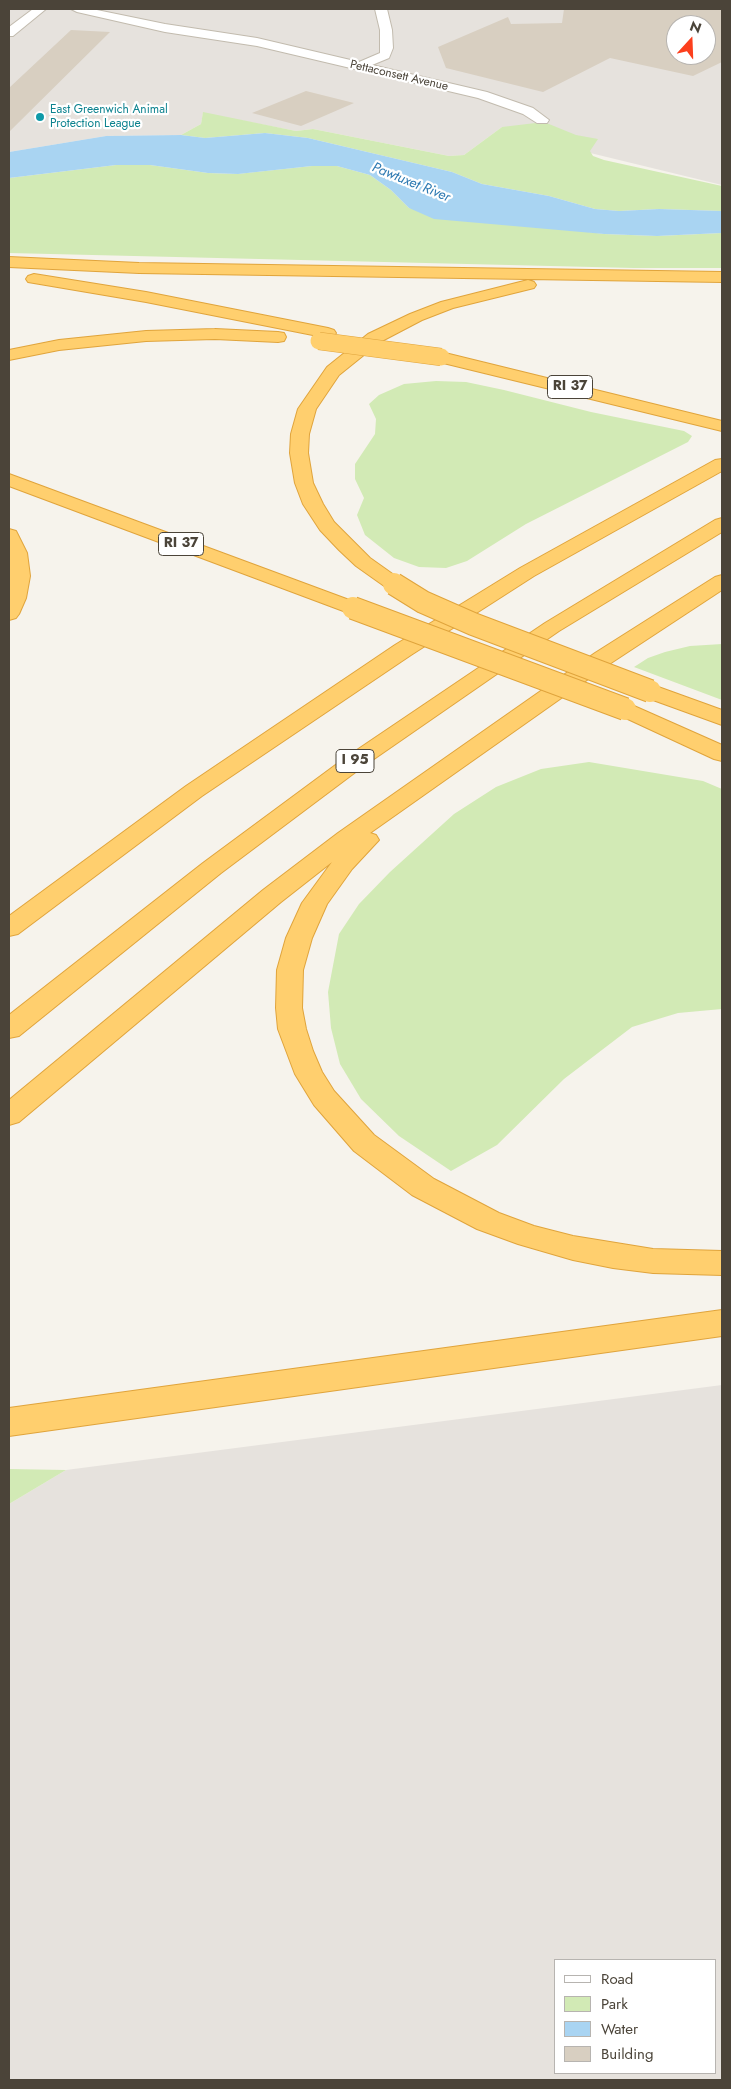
<!DOCTYPE html>
<html>
<head>
<meta charset="utf-8">
<style>
	body { margin:0 }
	#map { position:relative; width:731px; height:2089px; overflow:hidden; background:#f6f3ec; font-family:Jost,sans-serif }
	canvas { display:block }
	.frame { position:absolute; inset:0; border:10px solid #4b4439; pointer-events:none }
	.legend { position:absolute; left:554px; top:1959px; width:162px; height:115px; box-sizing:border-box; background:#fff; border:1px solid #b7b4b0; margin:0; padding:6px 9px; list-style:none; font-size:15px; color:#4b4439 }
	.legend li { display:flex; align-items:center; gap:10px; height:25px }
	.legend b { width:25px; border:1px solid #b7b4b0 }
	.north { position:absolute; left:666px; top:15px; width:50px; height:50px; box-sizing:border-box; background:#fff; border:1px solid #b7b4b0; border-radius:50%; rotate:20deg; font-size:14px; font-weight:700; line-height:20px; text-align:center; color:#4b4439 }
	.north::after { content:''; display:block; margin:auto; width:18px; height:22px; background:#fc3f1d; clip-path:polygon(50% 0,100% 100%,50% 72%,0 100%) }
</style>
</head>
<body>
<div id="map">
<canvas width="731" height="2089"></canvas>
<div class="frame"></div>
<ul class="legend">
<li><b style="height:6px;background:#fff"></b>Road</li>
<li><b style="height:14px;background:#d2eab5"></b>Park</li>
<li><b style="height:14px;background:#a9d4f2"></b>Water</li>
<li><b style="height:14px;background:#d8cfc1"></b>Building</li>
</ul>
<div class="north">N</div>
</div>
<script>
const g = document.querySelector('canvas').getContext('2d');
g.lineJoin = 'round';
function fill(path, color) {
  g.fillStyle = color;
  g.fill(path, 'evenodd');
}
function toPath(rows) {
  const path = new Path2D();
  for (const r of rows) {
    path.moveTo(r[0], r[1]);
    for (let i = 2; i < r.length; i += 2) path.lineTo(r[i], r[i + 1]);
  }
  return path;
}
function strokePath(path, color, width, dash) {
  g.strokeStyle = color;
  g.lineWidth = width;
  g.lineCap = dash ? 'butt' : 'round';
  g.setLineDash(dash || []);
  g.stroke(path);
}
function label(font, color, halo, rows, align = 'center') {
  g.font = font + ' Jost,sans-serif';
  g.lineWidth = 4.5;
  g.setLineDash([]);
  g.textBaseline = 'middle';
  g.strokeStyle = halo;
  g.fillStyle = color;
  for (const [text, x, y, turn = 0] of rows) {
    g.save();
    g.translate(x, y);
    g.rotate((+turn || 0) * Math.PI / 180);
    g.textAlign = isNaN(turn) ? turn : align;
    if (halo) g.strokeText(text, 0, 0);
    g.fillText(text, 0, 0);
    g.restore();
  }
}
fill(toPath([
	[9,9,722,9,722,185,508,133,502,127,464,155,449,156,313,129,296,131,203,113,201,124,181,135,106,136,9,152],
	[676,25,706,25,706,55,676,55],
	[722,1385,722,2080,9,2080,9,1504,66,1470],
	[555,1960,715,1960,715,2073,555,2073]
]), '#e6e2dd');
fill(toPath([
	[203,112,296,131,313,129,449,156,464,155,502,127,544,122,576,135,598,139,590,151,593,156,604,160,722,186,722,211,659,209,619,211,595,209,549,196,482,184,452,172,308,138,265,133,205,138,181,135,201,124],
	[116,165,150,165,208,173,237,174,312,166,337,166,370,175,391,190,409,208,604,234,657,236,722,233,722,268,634,268,9,253,9,178],
	[436,381,466,382,504,390,591,412,684,431,692,436,688,442,526,524,467,561,446,568,419,567,394,558,365,535,357,515,364,498,355,479,355,464,375,434,376,419,369,404,379,395,404,384],
	[722,644,722,700,634,667,648,658,665,652,690,646],
	[589,762,703,781,722,789,722,1009,678,1013,632,1027,564,1079,497,1145,451,1171,399,1136,361,1099,340,1064,331,1028,328,992,339,934,359,904,390,872,454,814,496,787,541,769],
	[9,1469,66,1470,9,1504]
]), '#d2eab5');
fill(toPath([
	[265,133,308,138,452,172,482,184,549,196,595,209,619,211,659,209,722,211,722,233,657,236,604,234,434,219,409,208,391,190,370,175,337,166,312,166,238,174,208,173,150,165,116,165,9,178,9,152,106,136,181,135,205,138]
]), '#a9d4f2');
fill(toPath([
	[564,9,722,9,722,62,693,76,610,58,543,92,446,68,438,47,508,17,511,24,562,23],
	[676,25,706,25,706,55,676,55],
	[71,30,110,32,9,132,9,88],
	[306,91,354,103,301,126,252,113]
]), '#d8cfc1');
const minor = toPath([
	[33,9,46,9,13,36,9,36,9,27,33,9],
	[71,9,92,9,165,24,257,38,359,62,380,53,380,30,375,9,387,9,392,30,393,48,389,58,372,65,487,92,533,108,549,120,547,123,537,123,523,114,478,98,257,46,165,32,77,12,71,9]
]);
const highway = toPath([
	[9,257,139,263,722,272,722,282,139,273,9,267,9,257],
	[34,274,146,292,328,328,334,330,336,333,334,336,328,338,146,302,28,282,26,279,28,276,34,274],
	[528,280,534,282,536,285,534,288,453,308,422,320,380,342,339,375,316,409,309,434,308,453,313,483,323,504,334,522,370,558,401,580,404,584,401,588,394,590,387,588,356,566,339,550,320,530,303,504,295,483,290,453,291,434,298,409,327,367,368,334,410,314,441,302,528,280],
	[215,329,278,332,284,333,286,337,284,341,278,342,215,339,146,341,59,350,9,360,9,350,59,340,146,331,215,329],
	[441,352,722,421,722,431,435,361,433,357,435,353,441,352],
	[722,459,722,471,534,576,411,655,202,796,18,934,9,936,9,916,186,786,395,645,520,568,715,460,722,459],
	[9,474,360,604,363,608,360,612,353,614,346,612,9,486,9,474],
	[722,518,722,532,559,631,361,768,221,873,19,1036,9,1038,9,1015,203,863,345,758,545,623,715,520,722,518],
	[9,529,16,531,27,553,30,576,26,598,19,614,16,618,9,620,9,529],
	[722,575,722,590,611,663,370,833,376,835,379,840,352,869,327,904,312,938,303,970,302,1008,306,1029,313,1051,322,1072,334,1091,374,1135,434,1179,499,1213,534,1226,573,1236,653,1249,722,1251,722,1275,653,1273,613,1268,573,1260,518,1244,477,1229,412,1195,354,1151,314,1105,295,1074,278,1029,276,1008,277,970,286,938,302,903,332,862,281,902,19,1122,9,1125,9,1100,263,890,338,833,595,653,715,577,722,575],
	[650,684,722,710,722,725,642,696,639,691,642,686,650,684],
	[625,702,722,745,722,761,714,759,617,714,614,709,617,704,625,702],
	[722,1310,722,1336,9,1436,9,1408,722,1310]
]);
strokePath(minor, '#c2bbae', 2);
strokePath(highway, '#e0a43c', 2);
fill(minor, '#fff');
fill(highway, '#ffcf6e');
const highwayBridgeFar1 = toPath([
	[319,341,441,357]
]);
const highwayBridge = toPath([
	[394,584,423,602,473,624,650,691],
	[353,608,625,709]
]);
strokePath(highwayBridgeFar1, '#e0a43c', 18, []);
strokePath(highwayBridge, '#e0a43c', 24, []);
strokePath(highwayBridgeFar1, '#ffcf6e', 17);
strokePath(highwayBridge, '#ffcf6e', 22);
for (const [x, y, r, color] of [
	[40,117,5,"#0f9aa8"]
]) {
  const dot = new Path2D();
  dot.arc(x, y, r, 0, 2 * Math.PI);
  g.fillStyle = color;
  g.fill(dot);
  strokePath(dot, '#fff', 2);
}
label('12px', '#4b4439', '#fff', [
	["Pettaconsett Avenue",399,76,13]
]);
label('12px', '#0d838f', '#fff', [
	["East Greenwich Animal",50,110],
	["Protection League",50,124]
], 'left');
label('italic 14px', '#2e7ab2', '#fff', [
	["Pawtuxet River",411,183,22]
]);
for (const [x, y, w] of [
	[570,387,45],
	[181,544,45],
	[355,761,38]
]) {
  const box = new Path2D();
  box.roundRect(x - w / 2, y - 11.5, w, 23, 4);
  g.fillStyle = '#fff';
  g.fill(box);
  strokePath(box, '#4b4439', 1);
}
label('bold 14px', '#4b4439', null, [
	["RI 37",570,387],
	["RI 37",181,544],
	["I 95",355,761]
]);
</script>
</body>
</html>
